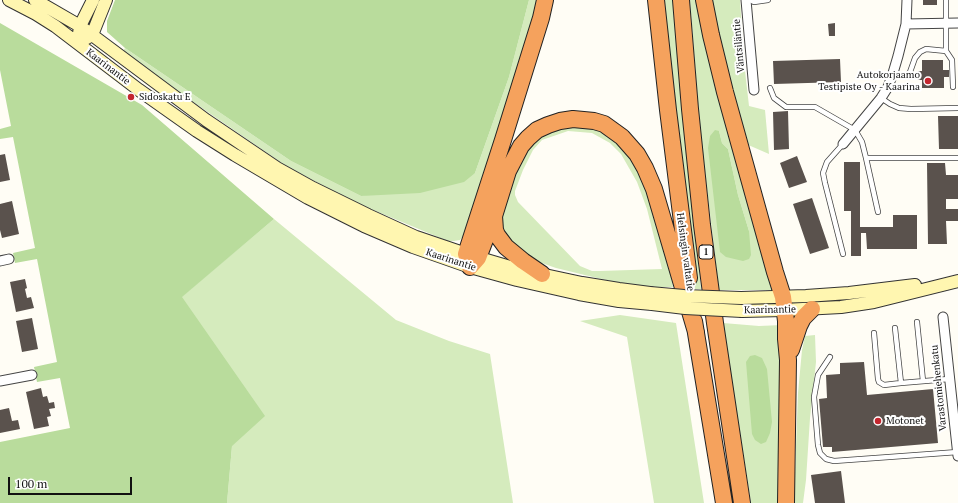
<!DOCTYPE html>
<html>
<head>
<meta charset="utf-8">
<style>
	body { margin:0 }
	#map { position:relative; width:958px; height:503px; overflow:hidden; background:#fffdf5; font-family:"PT Serif",serif }
	canvas { display:block }
	.scale { position:absolute; left:8px; top:477px; width:124px; height:18px; box-sizing:border-box; border:2px solid #111; border-top:0; padding-left:5px; font-size:12px; line-height:14px; white-space:nowrap; color:#111; -webkit-text-stroke:3px #fff; paint-order:stroke }
</style>
</head>
<body>
<div id="map">
<canvas width="958" height="503"></canvas>
<div class="scale">100 m</div>
</div>
<script>
const g = document.querySelector('canvas').getContext('2d');
g.lineJoin = 'round';
function fill(path, color) {
  g.fillStyle = color;
  g.fill(path, 'evenodd');
}
function toPath(rows) {
  const path = new Path2D();
  for (const r of rows) {
    path.moveTo(r[0], r[1]);
    for (let i = 2; i < r.length; i += 2) path.lineTo(r[i], r[i + 1]);
  }
  return path;
}
function strokePath(path, color, width, dash) {
  g.strokeStyle = color;
  g.lineWidth = width;
  g.lineCap = dash ? 'butt' : 'round';
  g.setLineDash(dash || []);
  g.stroke(path);
}
function label(font, color, halo, rows, align = 'center') {
  g.font = font + ' "PT Serif",serif';
  g.lineWidth = 4;
  g.setLineDash([]);
  g.textBaseline = 'middle';
  g.strokeStyle = halo;
  g.fillStyle = color;
  for (const [text, x, y, turn = 0] of rows) {
    g.save();
    g.translate(x, y);
    g.rotate((+turn || 0) * Math.PI / 180);
    g.textAlign = isNaN(turn) ? turn : align;
    if (halo) g.strokeText(text, 0, 0);
    g.fillText(text, 0, 0);
    g.restore();
  }
}
fill(toPath([
	[529,0,539,0,499,135,465,234,460,240,454,241,448,241,438,237,354,202,286,166,122,53,125,48,291,161,361,196,475,173,509,77],
	[663,0,675,0,685,126,701,289,695,289,676,126],
	[690,0,699,0,773,290,719,290,700,129],
	[719,131,722,143,728,149,738,195,749,231,717,223],
	[709,0,740,0,744,62,749,106,765,110,769,154,746,144],
	[590,125,621,143,641,173,660,224,673,287,639,287,597,278,556,268,536,261,512,246,501,228,501,207,527,149,550,129],
	[568,131,592,133,610,143,621,154,637,182,647,209,662,269,600,271,592,271,580,266,518,202,515,195,515,191,523,170,533,150,542,140],
	[274,219,396,320,449,341,490,354,513,503,227,503,232,446,181,297],
	[620,315,676,323,704,503,654,503,627,337,580,321],
	[723,323,759,326,782,325,782,503,751,503],
	[815,335,816,362,810,418,806,480,803,503,792,503,795,473,798,393,802,350,805,336]
]), '#d5ebbd');
fill(toPath([
	[115,0,529,0,509,77,475,173,464,182,420,193,361,196,291,161,125,48,107,32,107,21],
	[0,23,142,105,274,219,182,297,265,416,232,446,227,503,0,503,0,442,70,428,60,378,37,382,34,367,57,362,37,259,15,263,13,253,35,248,13,137,0,139,0,129,11,126,0,70],
	[715,130,719,131,722,143,728,149,738,195,749,231,751,255,749,259,743,261,726,257,720,252,708,148,710,136],
	[755,355,762,358,767,369,772,422,770,433,766,442,761,444,755,440,752,434,746,362,750,356]
]), '#b9dc9c');
fill(toPath([
	[923,0,937,0,937,5,923,5],
	[835,23,835,36,829,36,828,24],
	[840,59,841,82,774,84,773,61],
	[922,60,943,60,943,70,949,70,949,77,944,77,944,88,922,88,922,80,917,80,917,71,922,71],
	[788,111,789,149,774,150,773,112],
	[938,116,958,116,958,149,939,149],
	[5,154,10,180,0,182,0,155],
	[797,156,807,182,789,188,780,163],
	[844,162,860,162,860,227,893,227,893,215,917,215,917,249,867,249,866,233,861,233,861,256,851,256,851,211,844,211],
	[927,163,945,163,946,175,958,175,958,199,946,199,946,209,958,209,958,221,946,221,947,244,928,244],
	[812,198,829,248,810,254,793,204],
	[12,201,19,234,2,238,0,230,0,204],
	[25,279,27,288,25,289,27,298,31,297,34,308,16,312,10,282],
	[32,318,38,349,22,352,16,321],
	[864,362,867,395,933,389,938,443,832,452,832,447,823,447,819,399,827,398,826,375,840,374,840,363],
	[41,388,43,397,47,396,49,403,54,402,55,408,49,409,51,416,47,417,49,426,34,429,26,392],
	[9,408,12,421,18,420,20,429,0,433,0,410],
	[841,471,845,503,815,503,811,475]
]), '#5a524d');
const lane = toPath([
	[750,0,754,2,768,0],
	[946,0,946,51,952,60,953,87],
	[893,73,901,76,907,76,910,72,915,58,920,52,926,49,946,51],
	[770,88,774,98,786,107,815,107,855,130,862,142,866,158,878,212],
	[881,98,890,104,899,108,911,109,958,108],
	[843,144,827,162,823,173,825,183,843,254],
	[866,158,958,158],
	[917,322,923,381],
	[874,333,878,379,879,382,884,385,901,383,895,328],
	[830,357,818,375,814,397,818,445,820,453,826,459,834,461,958,452],
	[901,383,949,379]
]);
const street = toPath([
	[746,0,754,90],
	[906,24,907,0],
	[843,144,881,98,888,87,893,73,898,56,906,24,958,23],
	[0,261,9,259],
	[943,317,958,456],
	[0,381,32,375]
]);
const secondary = toPath([
	[9,0,36,14,55,26,139,90,197,131,235,155,308,198,364,226,413,247,470,267,517,280,579,294,619,301,652,304],
	[35,0,80,26,206,120,277,168,313,188,368,215,416,237,466,254,517,269,582,283,619,289,650,293],
	[79,34,80,26,93,0],
	[85,39,92,35,106,0],
	[741,298,806,296,849,293,915,285],
	[742,311,784,310,841,307,874,302,958,281]
]);
const highway = toPath([
	[545,0,541,18,503,140,466,254,470,267,478,258,494,216,508,171,521,146,528,138,537,130,548,125,560,121,573,119,594,121,604,124,622,137,637,154,645,168,654,189,696,332],
	[656,0,668,110,689,278],
	[681,0,690,109,702,225,715,323,742,503],
	[704,0,711,35,725,92,775,272,783,297,786,321,786,339,788,360,786,503],
	[494,216,495,230,497,235,506,247,523,261,542,274],
	[694,321,724,503],
	[791,350,799,326,803,318,812,309]
]);
strokePath(lane, '#444', 6);
strokePath(street, '#444', 11);
strokePath(secondary, '#333', 14);
strokePath(highway, '#222', 18);
strokePath(lane, '#fff', 4.5);
strokePath(street, '#fff', 9);
strokePath(secondary, '#fff6b0', 12);
strokePath(highway, '#f5a25d', 16);
const secondaryBridge = toPath([
	[650,293,684,296,741,298],
	[652,304,685,308,742,311]
]);
strokePath(secondaryBridge, '#333', 14, []);
strokePath(secondaryBridge, '#fff6b0', 12);
for (const [x, y, r, color] of [
	[928,81,4,"#c4262e"],
	[131,97,4,"#c4262e"],
	[878,421,4,"#c4262e"]
]) {
  const dot = new Path2D();
  dot.arc(x, y, r, 0, 2 * Math.PI);
  g.fillStyle = color;
  g.fill(dot);
  strokePath(dot, '#fff', 1.5);
}
for (const [x, y, w] of [
	[706,252,14]
]) {
  const box = new Path2D();
  box.roundRect(x - w / 2, y - 7, w, 14, 3);
  g.fillStyle = '#fff';
  g.fill(box);
  strokePath(box, '#111', 1);
}
label('bold 9px', '#111', null, [
	["1",706,252]
]);
label('10px', '#111', '#fff', [
	["Väntsiläntie",739,46,-95],
	["Kaarinantie",108,67,37],
	["Helsingin valtatie",685,252,82],
	["Kaarinantie",451,260,18],
	["Kaarinantie",770,310,-1],
	["Varastomiehenkatu",939,388,-96]
]);
label('10px', '#111', '#fff', [
	["Autokorjaamo",920,75,"right"],
	["Testipiste Oy - Kaarina",920,87,"right"],
	["Sidoskatu E",139,97],
	["Motonet",886,421]
], 'left');
</script>
</body>
</html>
